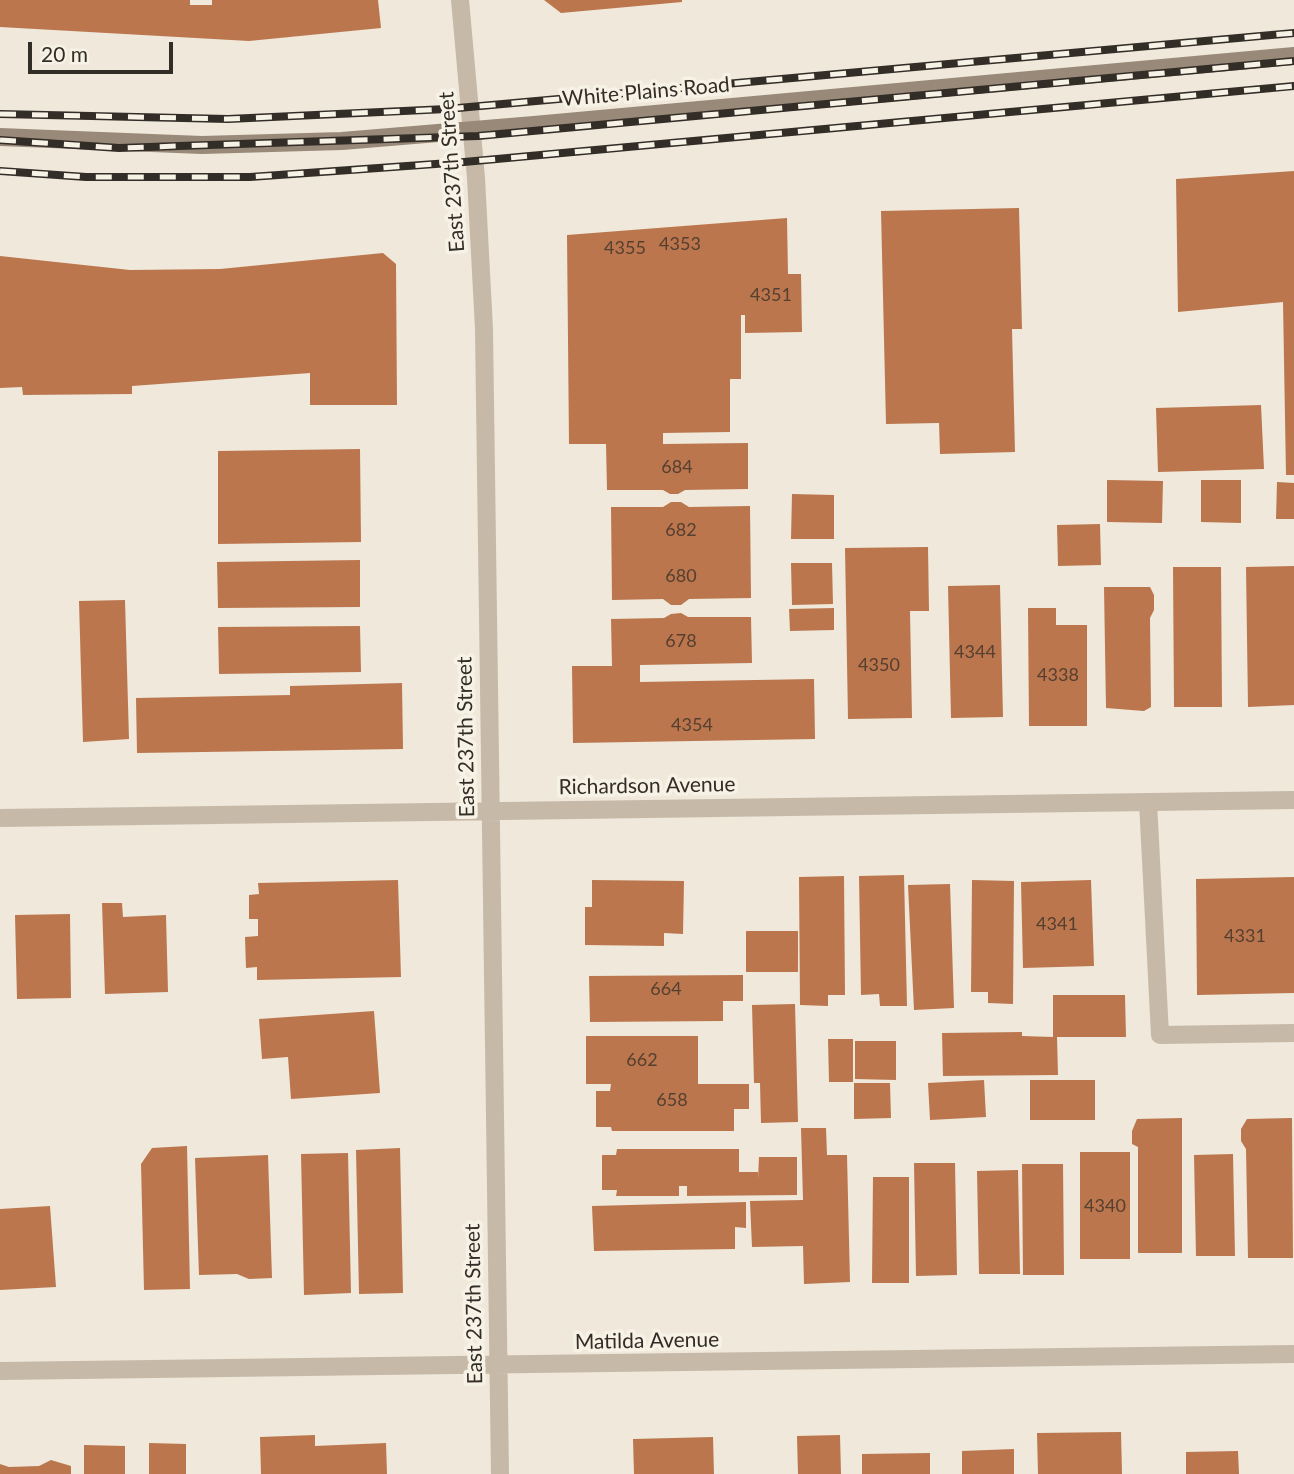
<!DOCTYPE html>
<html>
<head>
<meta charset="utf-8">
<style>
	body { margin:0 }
	#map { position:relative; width:1294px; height:1474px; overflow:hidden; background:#efe8db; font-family:Lato,sans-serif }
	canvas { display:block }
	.scale { position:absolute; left:28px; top:42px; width:145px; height:32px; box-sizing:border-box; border:4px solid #332d27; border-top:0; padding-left:9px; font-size:21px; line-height:24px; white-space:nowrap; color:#332d27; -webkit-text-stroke:5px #f7f2e6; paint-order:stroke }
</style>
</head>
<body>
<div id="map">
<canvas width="1294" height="1474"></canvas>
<div class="scale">20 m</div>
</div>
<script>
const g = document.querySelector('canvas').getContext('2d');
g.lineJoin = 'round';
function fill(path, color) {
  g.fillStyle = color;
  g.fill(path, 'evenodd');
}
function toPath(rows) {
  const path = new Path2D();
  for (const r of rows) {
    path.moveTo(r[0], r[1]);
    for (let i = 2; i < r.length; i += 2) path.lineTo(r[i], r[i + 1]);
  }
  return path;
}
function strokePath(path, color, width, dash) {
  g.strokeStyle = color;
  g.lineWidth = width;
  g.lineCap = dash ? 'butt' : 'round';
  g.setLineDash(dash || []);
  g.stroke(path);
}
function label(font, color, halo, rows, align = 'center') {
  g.font = font + ' Lato,sans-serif';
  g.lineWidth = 7;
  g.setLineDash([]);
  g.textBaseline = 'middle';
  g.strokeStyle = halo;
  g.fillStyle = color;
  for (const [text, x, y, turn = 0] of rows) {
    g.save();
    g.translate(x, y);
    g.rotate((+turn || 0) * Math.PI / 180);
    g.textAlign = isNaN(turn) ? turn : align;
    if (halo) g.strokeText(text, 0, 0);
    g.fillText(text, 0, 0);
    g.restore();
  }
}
fill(toPath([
	[0,0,190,0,190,5,212,5,212,0,378,0,381,28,249,41,0,27],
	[544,0,682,0,682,2,561,13],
	[1294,171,1294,475,1286,475,1283,302,1178,312,1176,179],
	[1019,208,1022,329,1012,329,1015,452,940,454,939,423,886,424,881,211],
	[787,218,788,274,801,274,802,332,745,333,745,315,741,315,741,379,730,379,730,432,663,433,663,444,748,443,748,489,685,490,678,494,670,494,663,490,607,490,606,444,569,444,567,235],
	[383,253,396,264,397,405,310,405,310,373,132,386,132,394,23,395,22,387,0,388,0,256,130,270,220,269],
	[1261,405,1264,469,1158,472,1156,408],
	[360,449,361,542,218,544,218,451],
	[1107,480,1163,481,1162,523,1107,522],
	[1201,480,1241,480,1241,523,1201,522],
	[1277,482,1294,483,1294,519,1276,519],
	[792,494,834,495,834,539,791,539],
	[671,502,681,502,689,507,750,506,751,598,689,599,681,605,671,605,663,599,612,600,611,507,663,507],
	[1100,524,1101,565,1058,566,1057,525],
	[928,547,929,611,910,611,912,718,848,719,845,548],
	[360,560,360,607,218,608,217,562],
	[791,563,832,563,833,604,792,605],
	[1294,566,1294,705,1248,707,1246,567],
	[1173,567,1221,567,1222,707,1174,707],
	[1000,585,1003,717,951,718,948,586],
	[1104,587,1150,587,1154,595,1154,610,1150,618,1151,707,1144,711,1106,708],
	[125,600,129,739,83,742,79,601],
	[834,608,834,630,790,631,789,609],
	[1028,608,1056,608,1056,625,1087,625,1087,726,1029,726],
	[681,613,688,617,751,617,752,663,640,665,640,682,814,679,815,739,573,743,572,666,612,666,611,619,664,618,671,614],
	[360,626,361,672,219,674,218,627],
	[402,683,403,749,137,753,136,698,290,695,290,686],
	[904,875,907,1006,880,1006,879,994,861,995,859,876],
	[844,876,845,995,828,995,828,1006,800,1005,799,877],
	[1294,877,1294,993,1197,995,1196,879],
	[398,880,401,977,257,980,257,967,246,968,245,937,258,936,258,919,249,919,249,895,259,894,258,883],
	[592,880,684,881,683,934,664,933,664,946,585,945,585,907,592,907],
	[972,880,1014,881,1013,1004,988,1003,988,992,971,992],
	[1091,880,1094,966,1023,968,1021,882],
	[950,884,954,1008,914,1010,908,885],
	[102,903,122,903,123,917,166,915,168,992,105,994],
	[70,914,71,998,17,999,15,915],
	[746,931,798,931,798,972,746,972],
	[743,975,743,1001,723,1001,723,1021,590,1022,589,976],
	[1053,995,1125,995,1126,1037,1057,1037,1058,1075,943,1076,942,1033,1022,1032,1022,1036,1053,1037],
	[795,1004,798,1122,761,1123,760,1083,754,1083,752,1005],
	[374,1011,380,1093,291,1099,288,1057,262,1059,259,1019],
	[586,1036,698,1036,698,1084,749,1084,749,1109,734,1109,734,1131,612,1131,611,1127,596,1127,596,1091,610,1091,611,1084,586,1084],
	[828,1039,853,1039,853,1082,829,1082],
	[855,1041,896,1041,896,1080,855,1079],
	[984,1080,986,1117,930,1120,928,1083],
	[1030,1080,1095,1080,1095,1120,1030,1120],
	[854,1083,890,1083,891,1118,854,1119],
	[1182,1118,1182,1253,1138,1253,1138,1147,1132,1144,1132,1131,1137,1119],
	[1292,1118,1293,1258,1248,1258,1246,1149,1241,1141,1241,1129,1247,1119],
	[801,1128,826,1128,827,1155,847,1155,850,1282,804,1284,803,1246,752,1247,750,1201,803,1200],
	[187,1146,190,1289,144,1290,141,1164,152,1148],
	[400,1148,403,1293,359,1294,356,1150],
	[617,1149,739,1149,739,1172,758,1172,758,1179,759,1157,797,1157,797,1195,687,1196,687,1186,679,1186,679,1196,616,1196,617,1190,602,1190,602,1155,616,1155],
	[1080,1152,1130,1152,1130,1259,1080,1259],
	[348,1153,351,1293,304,1295,301,1154],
	[1233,1154,1235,1256,1196,1256,1194,1155],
	[268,1155,272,1278,249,1279,237,1274,199,1275,195,1158],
	[914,1163,955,1163,957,1275,916,1276],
	[1022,1164,1063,1164,1064,1275,1023,1275],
	[1018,1170,1020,1274,979,1274,977,1171],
	[873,1177,909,1177,909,1283,872,1283],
	[746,1202,746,1228,735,1227,735,1249,594,1251,592,1206],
	[50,1206,56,1287,0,1290,0,1209],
	[1121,1432,1122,1474,1038,1474,1037,1433],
	[315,1435,315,1446,386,1443,387,1474,261,1474,260,1437],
	[840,1435,841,1474,798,1474,797,1436],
	[713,1437,714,1474,634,1474,633,1439],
	[149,1443,186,1444,186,1474,149,1474],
	[84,1445,125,1446,125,1474,84,1474],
	[1014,1449,1014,1474,962,1474,962,1451],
	[1238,1451,1239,1474,1186,1474,1186,1452],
	[930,1453,930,1474,862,1474,862,1454],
	[51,1460,71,1466,71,1474,0,1474,0,1464,9,1467,39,1466]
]), '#bb764d');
strokePath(toPath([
	[1148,802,1160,1035,1294,1033]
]), '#c6b9a8', 18);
strokePath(toPath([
	[460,0,476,178,484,329,500,1474],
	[0,818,1294,800],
	[0,1371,1294,1354]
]), '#c6b9a8', 18);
strokePath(toPath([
	[0,137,202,145,342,141,534,125,1294,56]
]), '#998979', 18);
const rail = toPath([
	[0,114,228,119,447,109,1294,33],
	[0,140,119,148,478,136,1294,61],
	[0,171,86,177,250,177,464,162,1294,86]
]);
strokePath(rail, '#332d27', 8);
strokePath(rail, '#f7f2e6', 5, [16]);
label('18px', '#553f30', null, [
	["4353",680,244],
	["4355",625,248],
	["4351",771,295],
	["684",677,467],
	["682",681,530],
	["680",681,576],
	["678",681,641],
	["4344",975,652],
	["4350",879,665],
	["4338",1058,675],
	["4354",692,725],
	["4341",1057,924],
	["4331",1245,936],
	["664",666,989],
	["662",642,1060],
	["658",672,1100],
	["4340",1105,1206]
]);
label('21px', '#332d27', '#f7f2e6', [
	["White Plains Road",646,92,-5],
	["East 237th Street",452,172,-94],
	["East 237th Street",466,737,-91],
	["Richardson Avenue",647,786,-1],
	["East 237th Street",474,1304,-91],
	["Matilda Avenue",647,1341,-1]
]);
</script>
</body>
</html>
